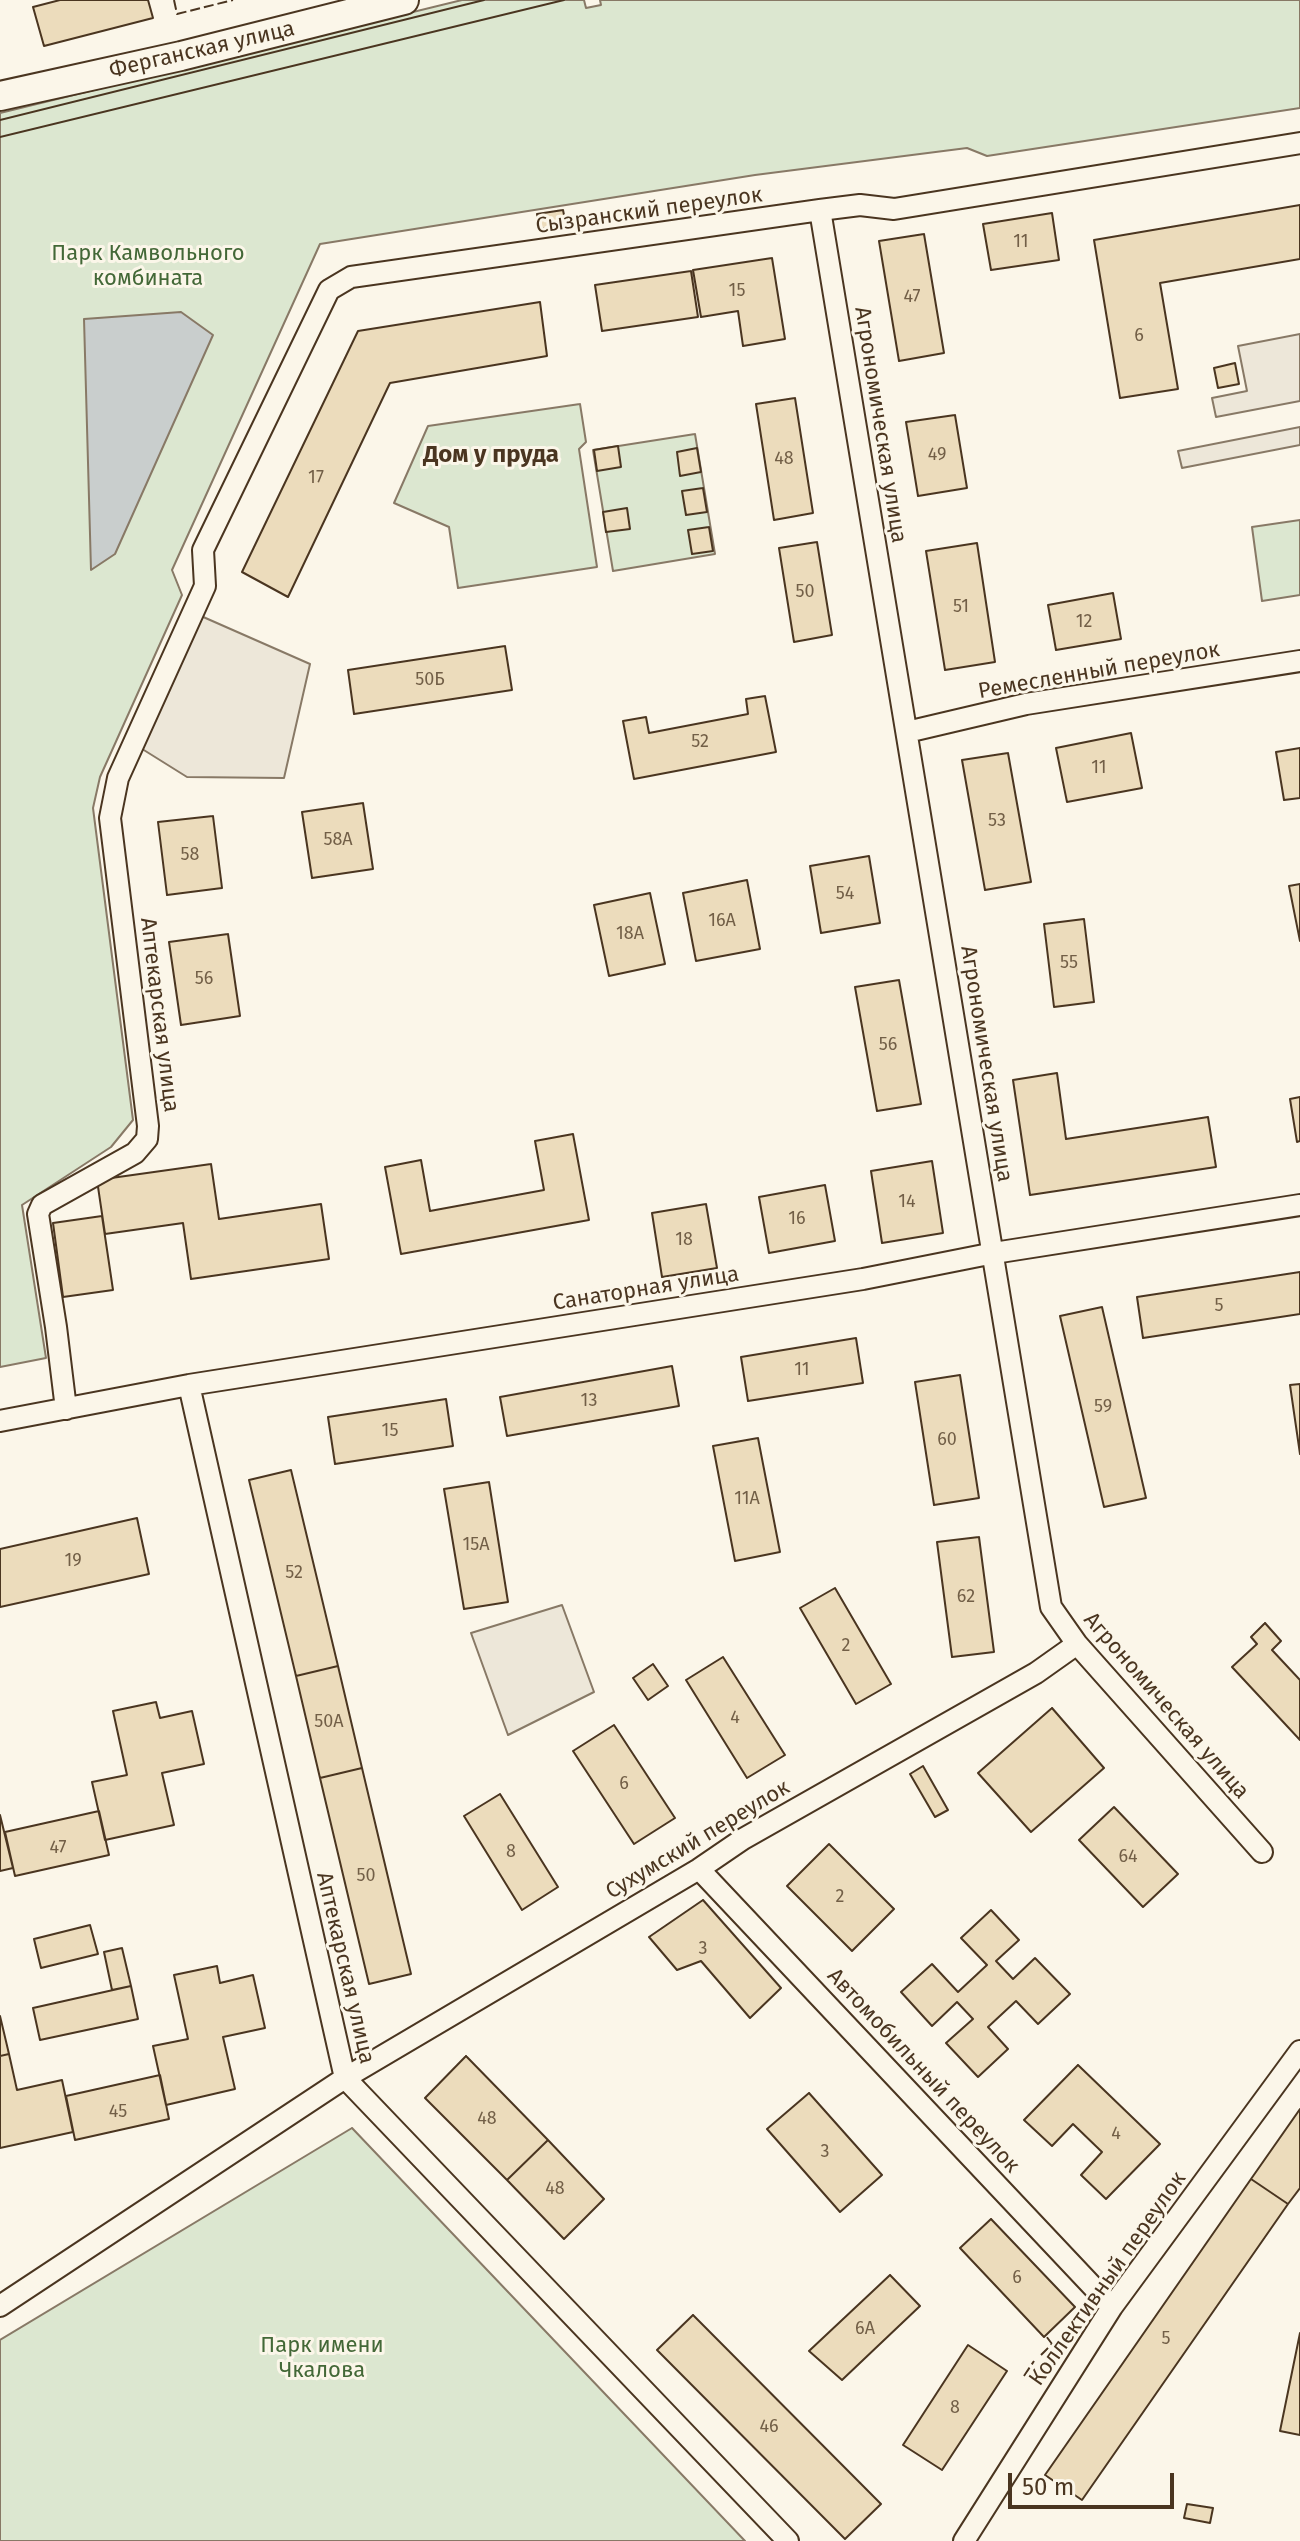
<!DOCTYPE html>
<html>
<head>
<meta charset="utf-8">
<style>
	body { margin:0 }
	#map { position:relative; width:1300px; height:2541px; overflow:hidden; background:#fbf6e9; font-family:"Fira Sans",sans-serif }
	canvas { display:block }
	.scale { position:absolute; left:1008px; top:2473px; width:166px; height:36px; box-sizing:border-box; border:4px solid #4a3520; border-top:0; padding-left:10px; font-size:24px; line-height:28px; white-space:nowrap; color:#4a3520; -webkit-text-stroke:6px #fbf6e9; paint-order:stroke }
</style>
</head>
<body>
<div id="map">
<canvas width="1300" height="2541"></canvas>
<div class="scale">50 m</div>
</div>
<script>
const g = document.querySelector('canvas').getContext('2d');
g.lineJoin = 'round';
function fill(path, color) {
  g.fillStyle = color;
  g.fill(path, 'evenodd');
}
function toPath(rows) {
  const path = new Path2D();
  for (const r of rows) {
    path.moveTo(r[0], r[1]);
    for (let i = 2; i < r.length; i += 2) path.lineTo(r[i], r[i + 1]);
  }
  return path;
}
function strokePath(path, color, width, dash) {
  g.strokeStyle = color;
  g.lineWidth = width;
  g.lineCap = dash ? 'butt' : 'round';
  g.setLineDash(dash || []);
  g.stroke(path);
}
function label(font, color, halo, rows, align = 'center') {
  g.font = font + ' "Fira Sans",sans-serif';
  g.lineWidth = 6;
  g.setLineDash([]);
  g.textBaseline = 'middle';
  g.strokeStyle = halo;
  g.fillStyle = color;
  for (const [text, x, y, turn = 0] of rows) {
    g.save();
    g.translate(x, y);
    g.rotate((+turn || 0) * Math.PI / 180);
    g.textAlign = isNaN(turn) ? turn : align;
    if (halo) g.strokeText(text, 0, 0);
    g.fillText(text, 0, 0);
    g.restore();
  }
}
const green = toPath([
	[462,0,584,0,586,8,601,5,600,0,1300,0,1300,108,987,156,967,148,755,175,320,244,172,570,182,595,100,777,93,808,133,1120,111,1147,22,1205,46,1358,0,1367,0,113,462,0],
	[580,404,586,442,579,449,597,567,458,588,449,527,394,503,428,426,580,404],
	[695,434,715,554,613,571,593,450,695,434],
	[1300,520,1300,595,1262,601,1252,527,1300,520],
	[352,2128,745,2541,0,2541,0,2340,352,2128]
]);
fill(green, '#dce7d0');
strokePath(green, '#887966', 2);
const parking = toPath([
	[1300,334,1300,401,1216,417,1212,398,1247,391,1238,346,1300,334],
	[1300,427,1300,445,1182,468,1178,451,1300,427],
	[201,616,310,664,284,778,187,777,139,747,201,616],
	[562,1605,594,1692,508,1735,471,1633,562,1605]
]);
fill(parking, '#ede7d9');
strokePath(parking, '#887966', 2);
const water = toPath([
	[181,312,213,335,115,554,91,570,84,319,181,312]
]);
fill(water, '#c9cecd');
strokePath(water, '#887966', 2);
const building = toPath([
	[60,0,148,0,153,18,44,46,33,7,60,0],
	[1300,205,1300,259,1160,283,1178,389,1120,398,1094,240,1300,205],
	[563,210,566,225,540,229,537,214,563,210],
	[1052,213,1059,260,991,270,983,224,1052,213],
	[924,234,944,353,899,361,879,241,924,234],
	[772,258,785,339,743,346,738,311,701,317,693,270,772,258],
	[691,271,698,317,602,331,595,285,691,271],
	[540,302,547,356,390,383,288,597,242,572,358,331,540,302],
	[1235,363,1239,384,1218,388,1214,368,1235,363],
	[795,398,813,513,774,520,756,404,795,398],
	[955,415,967,488,918,496,906,422,955,415],
	[618,446,621,467,597,471,594,450,618,446],
	[697,448,701,472,680,476,677,452,697,448],
	[703,488,707,512,686,515,682,491,703,488],
	[627,508,630,529,606,532,603,512,627,508],
	[709,527,713,551,692,554,688,530,709,527],
	[817,542,832,635,794,642,779,548,817,542],
	[977,543,995,662,945,670,926,551,977,543],
	[1113,593,1121,639,1056,650,1048,605,1113,593],
	[505,646,512,690,354,714,348,670,505,646],
	[765,696,776,752,634,779,623,721,646,717,649,733,748,714,746,699,765,696],
	[1131,733,1142,788,1067,802,1056,748,1131,733],
	[1300,748,1300,798,1284,800,1276,752,1300,748],
	[1008,753,1031,882,985,890,962,760,1008,753],
	[363,803,373,869,312,878,302,812,363,803],
	[213,816,222,888,167,895,158,822,213,816],
	[869,856,880,923,821,933,810,866,869,856],
	[747,880,760,949,696,961,683,893,747,880],
	[1300,884,1300,941,1289,886,1300,884],
	[650,893,665,964,609,976,594,905,650,893],
	[1084,919,1094,1002,1054,1007,1044,924,1084,919],
	[228,934,240,1016,181,1025,169,942,228,934],
	[899,980,921,1104,877,1111,855,987,899,980],
	[1057,1073,1066,1139,1208,1117,1216,1167,1030,1195,1013,1080,1057,1073],
	[1300,1097,1300,1141,1297,1142,1290,1099,1300,1097],
	[573,1134,589,1220,401,1254,385,1167,421,1160,430,1211,544,1190,535,1141,573,1134],
	[932,1161,943,1233,882,1243,871,1171,932,1161],
	[211,1164,219,1219,321,1204,329,1259,191,1279,183,1223,105,1234,97,1180,211,1164],
	[825,1185,835,1241,769,1253,759,1197,825,1185],
	[706,1204,717,1268,662,1277,652,1213,706,1204],
	[102,1216,113,1290,63,1297,53,1223,102,1216],
	[1300,1272,1300,1314,1143,1338,1137,1297,1300,1272],
	[1102,1307,1146,1498,1104,1507,1060,1316,1102,1307],
	[856,1338,863,1383,748,1401,741,1357,856,1338],
	[672,1366,679,1406,507,1436,500,1397,672,1366],
	[960,1375,979,1498,934,1505,915,1382,960,1375],
	[1300,1384,1300,1454,1290,1385,1300,1384],
	[446,1399,453,1446,335,1464,328,1417,446,1399],
	[758,1438,780,1552,735,1561,713,1446,758,1438],
	[291,1470,338,1666,296,1676,249,1480,291,1470],
	[489,1482,508,1602,464,1609,444,1489,489,1482],
	[137,1518,149,1574,0,1607,0,1549,137,1518],
	[979,1537,994,1652,952,1657,937,1542,979,1537],
	[835,1588,891,1684,856,1704,800,1608,835,1588],
	[1265,1623,1281,1641,1272,1650,1300,1680,1300,1740,1232,1667,1257,1644,1251,1637,1265,1623],
	[723,1657,785,1755,747,1778,686,1680,723,1657],
	[653,1664,668,1686,648,1700,633,1678,653,1664],
	[338,1666,362,1768,320,1778,296,1676,338,1666],
	[156,1702,160,1718,192,1711,204,1764,162,1773,174,1825,105,1840,92,1782,127,1775,113,1711,156,1702],
	[1052,1708,1104,1768,1031,1832,978,1773,1052,1708],
	[614,1725,675,1818,634,1844,573,1751,614,1725],
	[923,1766,948,1810,935,1817,910,1774,923,1766],
	[362,1768,411,1974,369,1984,320,1778,362,1768],
	[500,1794,558,1887,522,1910,464,1816,500,1794],
	[1114,1807,1178,1874,1143,1907,1079,1840,1114,1807],
	[99,1811,109,1855,15,1876,5,1832,99,1811],
	[0,1815,13,1868,0,1871,0,1815],
	[829,1844,894,1909,852,1951,787,1886,829,1844],
	[703,1900,781,1988,750,2018,701,1961,677,1970,649,1937,703,1900],
	[991,1910,1019,1940,996,1961,1013,1979,1035,1958,1070,1994,1038,2024,1016,2001,988,2027,1008,2049,978,2077,946,2043,973,2019,957,2002,932,2026,901,1992,932,1964,958,1992,987,1965,961,1938,991,1910],
	[90,1925,98,1954,41,1968,34,1939,90,1925],
	[122,1948,131,1986,112,1990,104,1952,122,1948],
	[217,1966,220,1983,253,1975,265,2028,223,2037,235,2089,166,2105,153,2046,188,2039,174,1975,217,1966],
	[131,1986,138,2019,40,2040,33,2008,131,1986],
	[0,2016,9,2054,0,2056,0,2016],
	[9,2054,17,2090,62,2080,73,2132,0,2148,0,2056,9,2054],
	[466,2056,548,2140,507,2180,425,2098,466,2056],
	[1078,2065,1160,2144,1106,2199,1081,2175,1102,2152,1073,2124,1052,2146,1024,2120,1078,2065],
	[160,2075,169,2119,75,2140,66,2096,160,2075],
	[809,2093,882,2175,840,2212,767,2129,809,2093],
	[1300,2109,1300,2188,1288,2204,1251,2179,1300,2109],
	[548,2140,604,2199,564,2239,507,2180,548,2140],
	[1251,2179,1288,2204,1082,2500,1045,2475,1251,2179],
	[991,2219,1075,2307,1044,2337,960,2248,991,2219],
	[890,2275,920,2306,842,2380,809,2351,890,2275],
	[693,2315,881,2504,845,2539,657,2350,693,2315],
	[1300,2333,1300,2435,1280,2431,1300,2333],
	[968,2345,1007,2371,942,2470,903,2445,968,2345],
	[1187,2504,1213,2508,1210,2523,1184,2518,1187,2504]
]);
fill(building, '#ecdcbc');
strokePath(building, '#4a3520', 2);
const street = toPath([
	[820,210,1051,1607,1077,1644,1262,1852],
	[907,732,1026,704,1300,661],
	[189,1385,345,2078,788,2541],
	[66,1409,56,1327,38,1214,42,1205,135,1153,147,1139,148,1126,110,818,118,778,205,586,203,550,329,290,351,277,820,210,860,205,894,209,1300,143],
	[0,1421,189,1385,863,1279,994,1253,1300,1205],
	[699,1869,1112,2307],
	[0,2306,345,2078,699,1869,743,1839,1036,1673,1077,1644],
	[964,2541,1112,2307,1300,2051]
]);
const secondary = toPath([
	[0,96,181,56,404,0]
]);
strokePath(street, '#4a3520', 24);
strokePath(secondary, '#4a3520', 32);
strokePath(street, '#fbf6e9', 20);
strokePath(secondary, '#fbf6e9', 28);
strokePath(toPath([
	[0,120,484,0],
	[0,137,564,0]
]), '#4a3520', 2);
strokePath(toPath([
	[174,0,177,14,233,0],
	[1041,2355,1052,2344,1046,2336],
	[1024,2376,1034,2361]
]), '#4a3520', 2, [10, 4]);
label('18px', '#725f47', null, [
	["11",1021,242],
	["15",737,291],
	["47",912,297],
	["6",1139,336],
	["49",937,455],
	["48",784,459],
	["17",316,478],
	["50",805,592],
	["51",961,607],
	["12",1084,622],
	["50Б",430,680],
	["52",700,742],
	["11",1099,768],
	["53",997,821],
	["58А",338,840],
	["58",190,855],
	["54",845,894],
	["16А",722,921],
	["18А",630,934],
	["55",1069,963],
	["56",204,979],
	["56",888,1045],
	["14",907,1202],
	["16",797,1219],
	["18",684,1240],
	["5",1219,1306],
	["11",802,1370],
	["13",589,1401],
	["59",1103,1407],
	["15",390,1431],
	["60",947,1440],
	["11А",747,1499],
	["15А",476,1545],
	["19",73,1561],
	["52",294,1573],
	["62",966,1597],
	["2",846,1646],
	["4",735,1718],
	["50А",329,1722],
	["6",624,1784],
	["47",58,1848],
	["8",511,1852],
	["64",1128,1857],
	["50",366,1876],
	["2",840,1897],
	["3",703,1949],
	["45",118,2112],
	["48",487,2119],
	["4",1116,2134],
	["3",825,2152],
	["48",555,2189],
	["6",1017,2278],
	["6А",865,2329],
	["5",1166,2339],
	["8",955,2408],
	["46",769,2427]
]);
label('22px', '#4a3520', '#fbf6e9', [
	["Ферганская улица",202,50,-13],
	["Сызранский переулок",649,211,-8],
	["Агрономическая улица",880,425,81],
	["Ремесленный переулок",1099,671,-10],
	["Аптекарская улица",159,1015,83],
	["Агрономическая улица",986,1064,81],
	["Санаторная улица",646,1289,-9],
	["Агрономическая улица",1166,1706,49],
	["Сухумский переулок",698,1840,-31],
	["Аптекарская улица",345,1968,77],
	["Автомобильный переулок",923,2071,47],
	["Коллективный переулок",1108,2279,-55]
]);
label('22px', '#436837', '#fbf6e9', [
	["Парк Камвольного",148,254],
	["комбината",148,279],
	["Парк имени",322,2346],
	["Чкалова",322,2371]
]);
label('bold 24px', '#4a3520', '#fbf6e9', [
	["Дом у пруда",491,455]
]);
</script>
</body>
</html>
